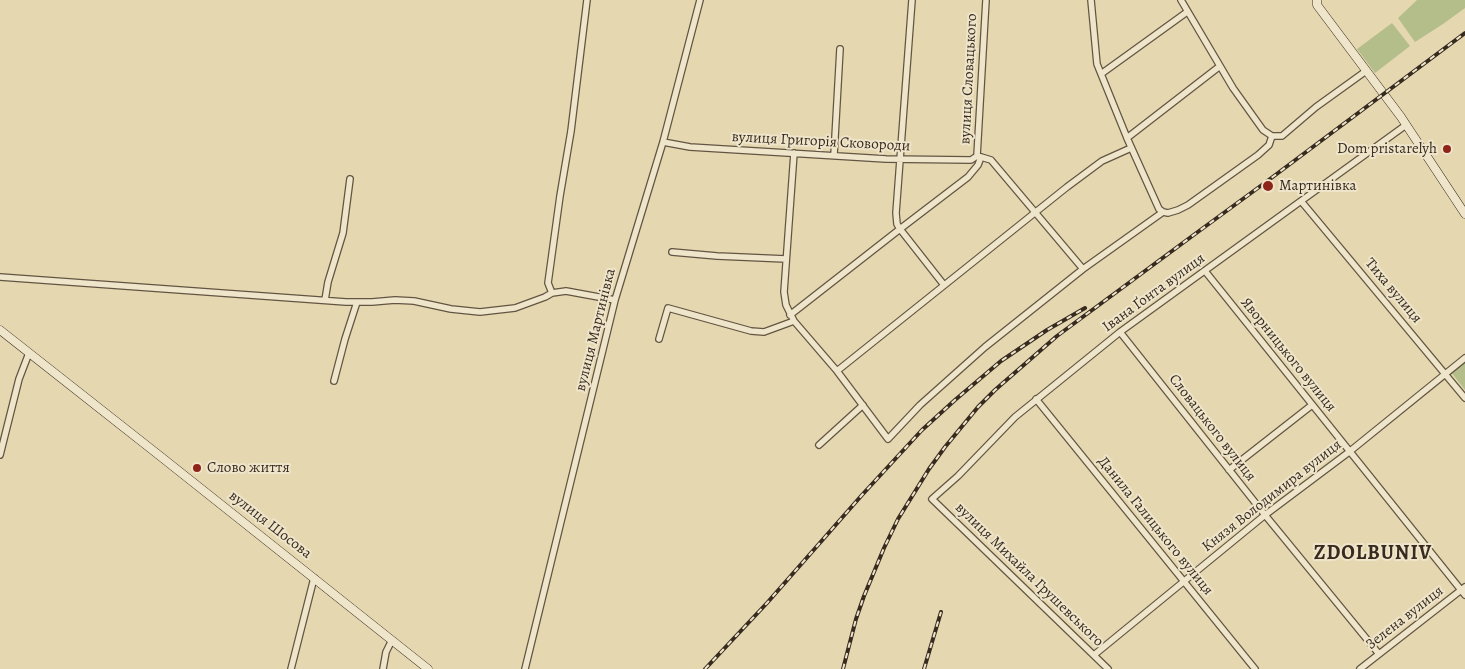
<!DOCTYPE html>
<html>
<head>
<meta charset="utf-8">
<style>
	body { margin:0 }
	canvas { display:block; background:#e5d7af }
</style>
</head>
<body>
<canvas width="1465" height="669"></canvas>
<script>
const g = document.querySelector('canvas').getContext('2d');
g.lineJoin = 'round';
function fill(path, color) {
  g.fillStyle = color;
  g.fill(path, 'evenodd');
}
function toPath(rows) {
  const path = new Path2D();
  for (const r of rows) {
    path.moveTo(r[0], r[1]);
    for (let i = 2; i < r.length; i += 2) path.lineTo(r[i], r[i + 1]);
  }
  return path;
}
function strokePath(path, color, width, dash) {
  g.strokeStyle = color;
  g.lineWidth = width;
  g.lineCap = dash ? 'butt' : 'round';
  g.setLineDash(dash || []);
  g.stroke(path);
}
function label(font, color, halo, rows, align = 'center') {
  g.font = font + ' Alegreya,serif';
  g.lineWidth = 4;
  g.setLineDash([]);
  g.textBaseline = 'middle';
  g.strokeStyle = halo;
  g.fillStyle = color;
  for (const [text, x, y, turn = 0] of rows) {
    g.save();
    g.translate(x, y);
    g.rotate((+turn || 0) * Math.PI / 180);
    g.textAlign = isNaN(turn) ? turn : align;
    if (halo) g.strokeText(text, 0, 0);
    g.fillText(text, 0, 0);
    g.restore();
  }
}
fill(toPath([
	[1417,0,1465,0,1465,8,1443,24,1415,42,1398,18],
	[1392,23,1410,46,1375,73,1357,49],
	[1465,361,1465,390,1451,372]
]), '#b4be8b');
const street = toPath([
	[912,0,896,213,897,224,900,229,944,285],
	[1091,0,1097,64,1127,138,1159,209,1163,212,1168,213,1178,210,1188,205,1258,155,1269,145,1272,136],
	[1181,0,1233,88,1263,130,1272,136,1282,136,1316,107,1366,71],
	[1101,74,1187,12],
	[1127,138,1220,66],
	[663,142,690,147,886,159,971,160,977,156],
	[794,153,784,292,786,305,794,321,837,371,888,439,920,405,985,347,1083,269,1163,212],
	[834,155,840,49],
	[981,157,977,156,986,0],
	[981,157,991,160,1083,269],
	[1301,201,1465,398],
	[672,252,717,256,786,259],
	[1205,271,1465,595],
	[0,277,346,302,372,302,395,300,414,301,451,309,480,312,515,308,545,297,552,293,566,291,615,300],
	[552,293,548,283,560,196,571,131,587,0],
	[325,300,328,282,343,233,350,179],
	[790,315,900,229,968,177,978,165,981,157],
	[1120,332,1265,515,1379,654],
	[659,339,668,308,751,331,764,332,794,321],
	[837,371,1067,187,1102,161,1131,148],
	[334,381,345,339,357,302],
	[1036,399,1255,669],
	[819,445,863,405],
	[0,455,19,379,29,353],
	[1229,470,1312,405],
	[1094,655,1265,515,1349,452,1465,358],
	[291,669,314,578],
	[383,669,386,652,392,640],
	[525,669,615,300,663,142,700,0],
	[1108,669,932,499,958,476,1015,417,1120,332,1406,125],
	[1360,669,1465,587]
]);
const secondary = toPath([
	[1317,0,1317,5,1401,117,1465,214],
	[0,330,160,456,428,669]
]);
strokePath(street, '#625542', 8);
strokePath(secondary, '#372a1e', 9);
strokePath(street, '#eee5cb', 5.5);
strokePath(secondary, '#eee5cb', 8);
const rail = toPath([
	[705,669,767,603,862,495,922,430,955,400,1001,361,1047,330,1085,308],
	[843,669,856,619,864,596,884,548,898,519,929,469,945,447,978,407,995,390,1057,336,1195,234,1266,182,1465,33],
	[924,669,941,612]
]);
strokePath(rail, '#372a1e', 4);
strokePath(rail, '#eee5cb', 2, [5.5]);
for (const [x, y, r, color] of [
	[1447,149,5,"#8f2418"],
	[1268,186,6,"#8f2418"],
	[197,468,5,"#8f2418"]
]) {
  const dot = new Path2D();
  dot.arc(x, y, r, 0, 2 * Math.PI);
  g.fillStyle = color;
  g.fill(dot);
  strokePath(dot, '#eee5cb', 2);
}
label('15px', '#372a1e', '#eee5cb', [
	["вулиця Словацького",969,79,-87],
	["вулиця Григорія Сковороди",821,142,3],
	["Тиха вулиця",1393,291,50],
	["Івана Ґонта вулиця",1154,293,-36],
	["вулиця Мартинівка",596,330,-76],
	["Яворницького вулиця",1288,355,51],
	["Словацького вулиця",1212,428,52],
	["Князя Володимира вулиця",1272,496,-38],
	["вулиця Шосова",270,525,38],
	["Данила Галицького вулиця",1155,526,51],
	["вулиця Михайла Грушевського",1029,575,44],
	["Зелена вулиця",1405,618,-38]
]);
label('15px', '#372a1e', '#eee5cb', [
	["Dom pristarelyh",1437,149,"right"],
	["Мартинівка",1279,186],
	["Слово життя",207,468]
], 'left');
g.letterSpacing = '1px';
label('bold 20px', '#372a1e', '#eee5cb', [
	["ZDOLBUNIV",1373,554]
]);
g.letterSpacing = '0px';
</script>
</body>
</html>
